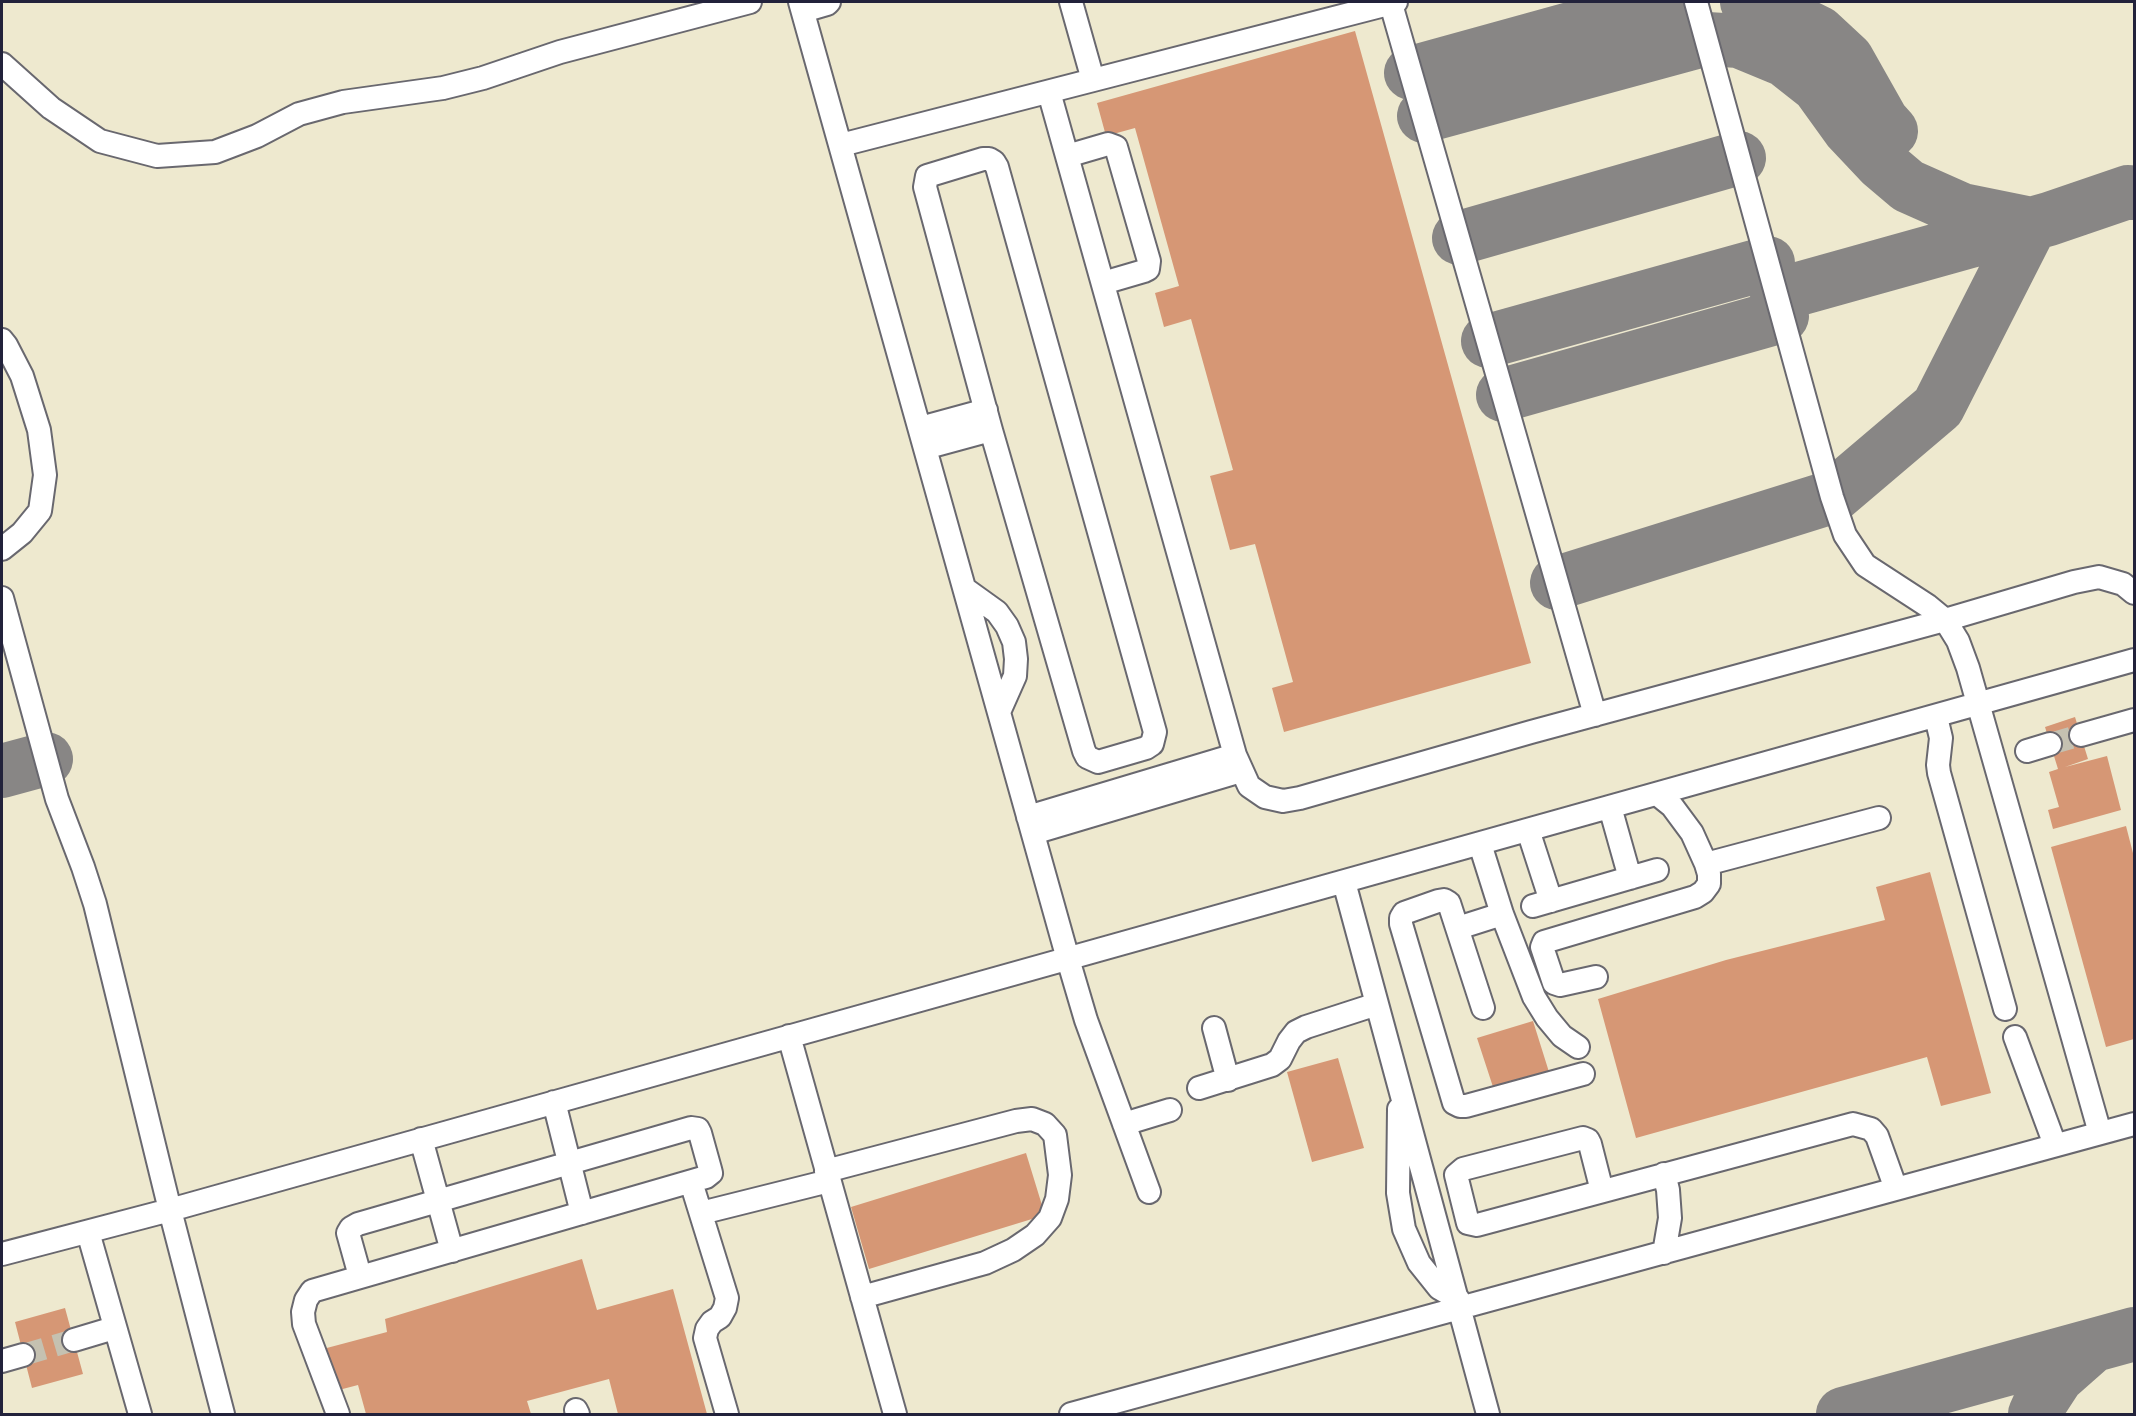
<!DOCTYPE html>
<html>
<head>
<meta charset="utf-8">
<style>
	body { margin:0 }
	#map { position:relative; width:2136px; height:1416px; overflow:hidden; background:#eee9cf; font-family:"Libre Caslon Text",serif }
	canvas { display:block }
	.frame { position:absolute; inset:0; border:3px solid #22223b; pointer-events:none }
</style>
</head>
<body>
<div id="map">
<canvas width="2136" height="1416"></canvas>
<div class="frame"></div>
</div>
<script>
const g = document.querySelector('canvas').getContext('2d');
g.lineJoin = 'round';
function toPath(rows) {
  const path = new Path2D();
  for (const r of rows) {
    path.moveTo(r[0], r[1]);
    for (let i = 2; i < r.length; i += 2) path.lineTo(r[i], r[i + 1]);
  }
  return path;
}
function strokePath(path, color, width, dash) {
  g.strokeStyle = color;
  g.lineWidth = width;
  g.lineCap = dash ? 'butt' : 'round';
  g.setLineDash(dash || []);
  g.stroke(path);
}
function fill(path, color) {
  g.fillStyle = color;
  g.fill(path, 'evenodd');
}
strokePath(toPath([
	[1747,2,1775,11,1819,33,1847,59,1882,121,1891,131],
	[1411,73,1668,2],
	[1424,116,1707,39,1739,41,1785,60,1818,86,1849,129,1882,164,1908,186,1962,210,2031,224,1938,407,1832,497,1557,583],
	[1459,238,1739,158],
	[1777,295,2049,219,2128,192,2134,193],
	[1488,341,1768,263],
	[1503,395,1782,316],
	[2,771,46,759],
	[1843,1414,2134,1334],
	[2035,1414,2040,1403,2057,1377,2091,1347]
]), '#888685', 54);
fill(toPath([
	[1355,31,1531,663,1284,732,1272,688,1293,682,1255,544,1230,550,1210,476,1233,470,1191,319,1164,327,1155,293,1179,286,1135,128,1106,136,1097,103],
	[2075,717,2088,759,2065,767,2107,756,2121,810,2053,829,2048,810,2059,807,2049,772,2058,769,2045,727],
	[2126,826,2134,857,2134,1039,2106,1047,2051,847],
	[1930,872,1991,1093,1941,1106,1927,1057,1636,1138,1598,999,1726,960,1885,920,1876,887],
	[1533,1021,1549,1072,1494,1090,1477,1038],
	[1338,1058,1364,1148,1312,1162,1287,1072],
	[1026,1153,1045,1215,869,1269,851,1207],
	[582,1259,597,1310,673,1289,707,1414,618,1414,609,1379,527,1401,531,1414,366,1414,358,1385,335,1391,323,1349,387,1332,385,1319],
	[65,1308,83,1374,32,1388,15,1322]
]), '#d69775');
strokePath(toPath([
	[2050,744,2081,735],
	[23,1355,74,1340]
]), '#c5c1b1', 22, [22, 11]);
const minor = toPath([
	[800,2,1068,959,1086,1020,1149,1192],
	[1071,2,1093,80],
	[1696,2,1832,497,1845,535,1865,565,1928,606,1945,620,1958,641,1968,668,2100,1133],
	[1391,4,1595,715],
	[803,11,827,4,829,2],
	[2,64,51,108,100,141,157,156,215,152,257,136,299,114,343,102,443,88,483,78,560,52,750,2],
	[1049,92,1235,755,1249,786,1265,797,1283,801,1300,798,1531,732,1945,620,2074,582,2099,577,2123,584,2134,593],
	[841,145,1396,2],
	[1067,156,1108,144,1116,147,1149,261,1148,269,1144,271,1103,283],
	[983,159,989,159,994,162,997,167,1155,732,1152,744,1146,748,1098,762,1087,757,1084,751,991,430,925,187,927,176,983,159],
	[2,340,6,345,22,376,39,430,45,475,40,511,22,533,2,549],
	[920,428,986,410],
	[925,448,991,430],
	[965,589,997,612,1007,626,1014,642,1016,659,1015,676,999,712],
	[2,598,57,799,83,867,95,904,170,1210,223,1414],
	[1936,717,1941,738,1938,765,1939,773,2005,1009],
	[2081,735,2134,720],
	[2027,751,2050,744],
	[1610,807,1630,878],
	[1028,817,1235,755],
	[1528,830,1551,901],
	[1033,833,1241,771],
	[1480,844,1502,914,1534,997,1547,1018,1562,1036,1578,1047],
	[1706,864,1879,818],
	[1344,882,1488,1414],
	[1533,906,1657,870],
	[1458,928,1502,914],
	[1596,977,1560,985,1554,983,1542,947,1544,942,1695,897,1703,892,1709,884,1709,874,1706,864,1692,833,1672,806,1657,794],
	[1483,1008,1449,903,1444,900,1438,901,1404,913,1401,918,1401,924,1454,1103,1460,1106,1466,1106,1583,1074],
	[1214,1028,1228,1080],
	[789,1036,895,1414],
	[2015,1037,2055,1145],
	[1199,1088,1272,1065,1280,1059,1289,1041,1296,1032,1306,1027,1377,1004],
	[554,1102,582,1213],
	[1399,1109,1398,1193,1404,1229,1419,1263,1439,1288,1458,1299],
	[1124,1124,1170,1110],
	[421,1139,452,1251],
	[826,1171,1016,1121,1032,1119,1045,1124,1055,1135,1060,1175,1057,1199,1050,1218,1035,1235,1013,1250,985,1263,862,1297],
	[691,1182,727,1298,725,1308,720,1317,712,1322,707,1329,705,1338,727,1414],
	[1602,1191,1590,1144,1588,1140,1583,1138,1463,1169,1456,1175,1468,1223,1477,1225,1853,1124,1871,1129,1877,1136,1896,1189],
	[701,1213,829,1181],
	[88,1232,140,1414],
	[1664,1253,1670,1218,1668,1190,1664,1174],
	[2,1254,170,1210,2134,660],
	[74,1340,114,1328],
	[2,1361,23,1355],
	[576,1410,578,1414],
	[338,1414,304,1324,303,1312,306,1300,312,1291,706,1177,711,1173,710,1169,700,1133,698,1129,691,1128,358,1224,351,1228,348,1233,360,1276],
	[1071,1414,2134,1124]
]);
strokePath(minor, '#69686f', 26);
strokePath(minor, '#fff', 22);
</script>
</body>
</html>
